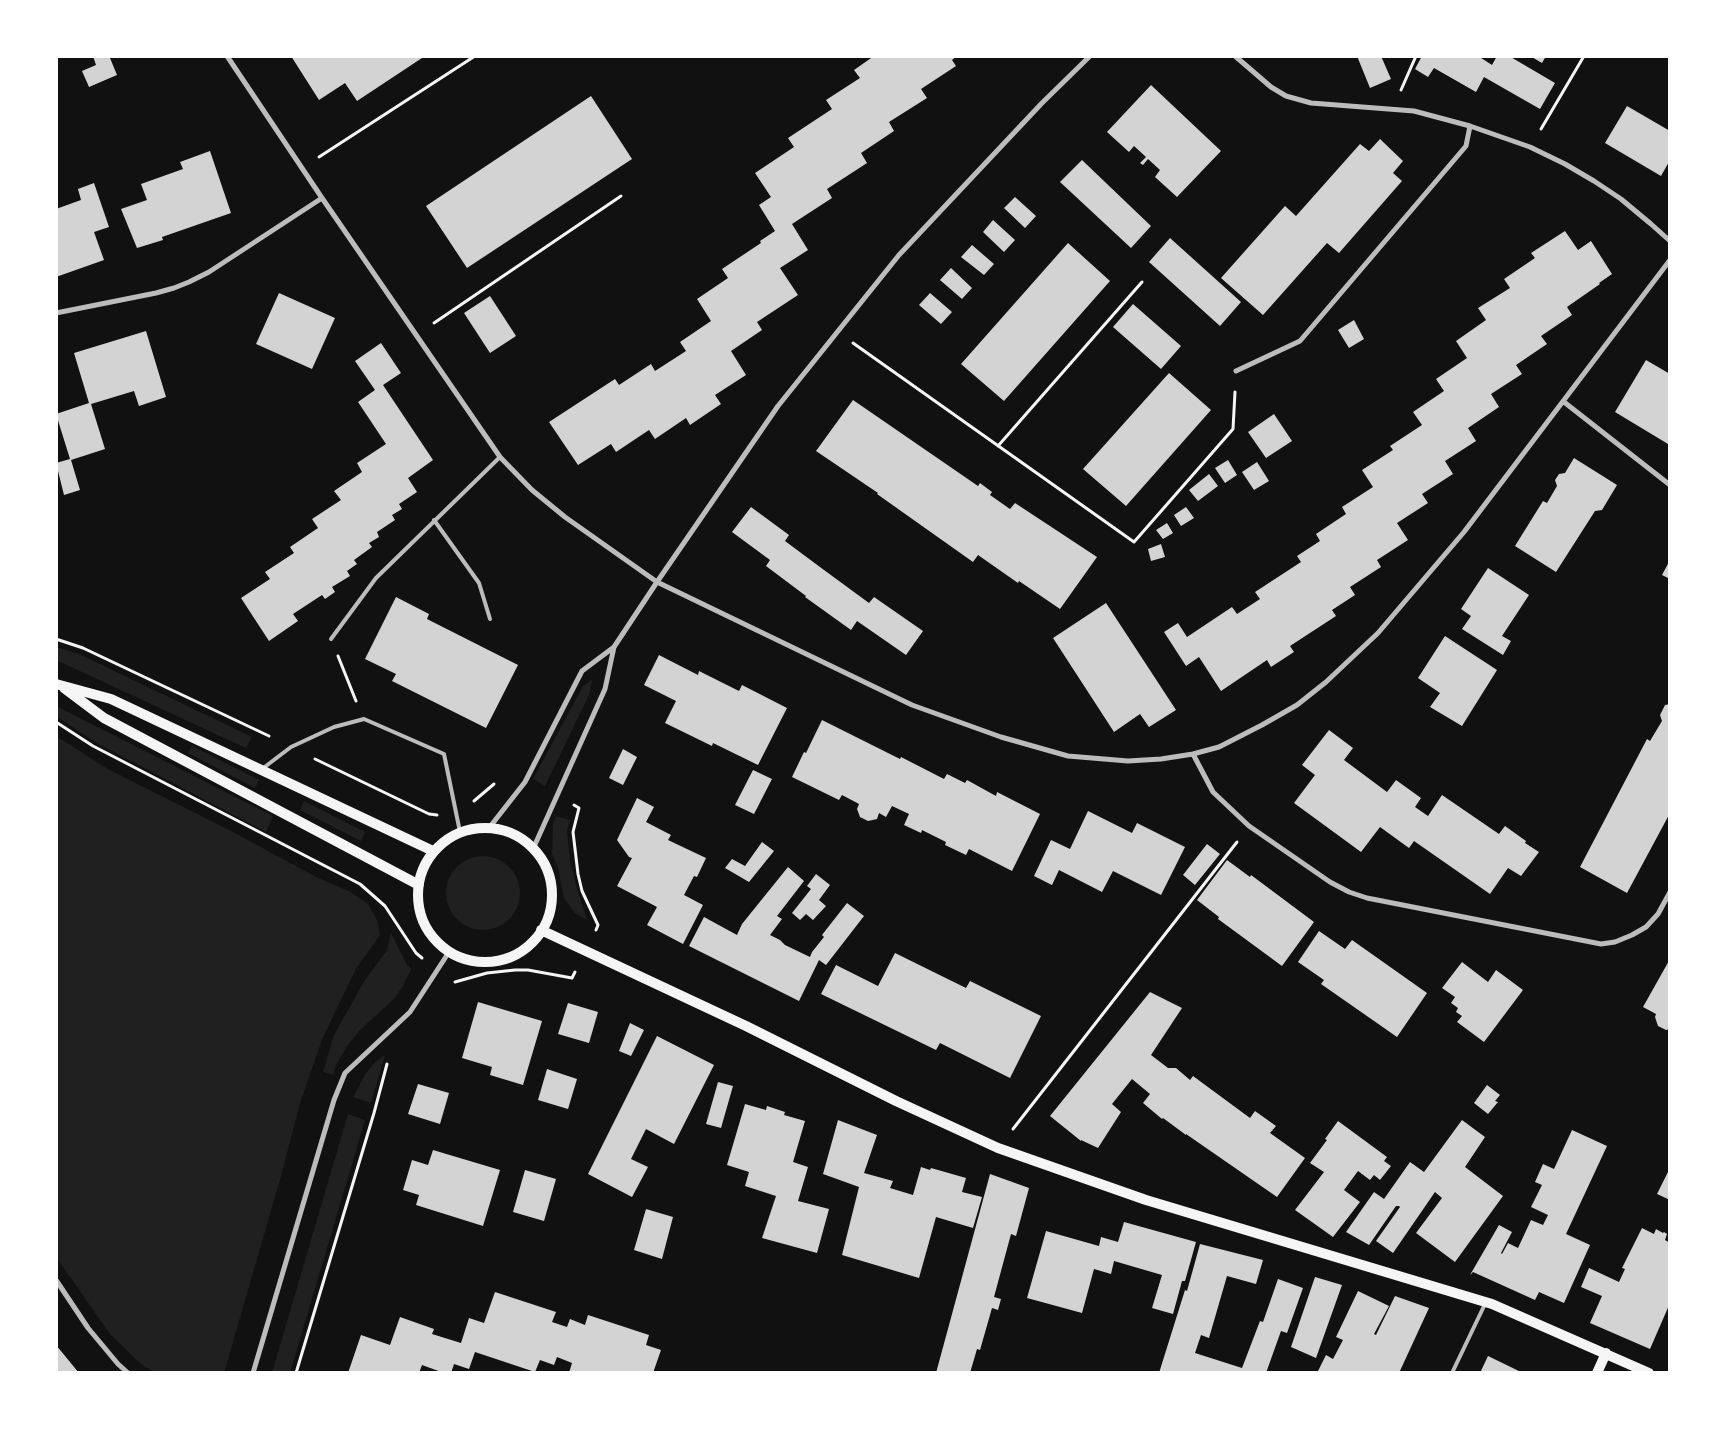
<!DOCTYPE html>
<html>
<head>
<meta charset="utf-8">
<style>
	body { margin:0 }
	#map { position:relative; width:1726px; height:1429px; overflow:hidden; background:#111; font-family:"Golos Text",sans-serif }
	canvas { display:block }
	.frame { position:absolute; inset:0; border:58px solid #fff; pointer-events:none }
</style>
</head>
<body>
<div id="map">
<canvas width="1726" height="1429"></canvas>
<div class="frame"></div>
</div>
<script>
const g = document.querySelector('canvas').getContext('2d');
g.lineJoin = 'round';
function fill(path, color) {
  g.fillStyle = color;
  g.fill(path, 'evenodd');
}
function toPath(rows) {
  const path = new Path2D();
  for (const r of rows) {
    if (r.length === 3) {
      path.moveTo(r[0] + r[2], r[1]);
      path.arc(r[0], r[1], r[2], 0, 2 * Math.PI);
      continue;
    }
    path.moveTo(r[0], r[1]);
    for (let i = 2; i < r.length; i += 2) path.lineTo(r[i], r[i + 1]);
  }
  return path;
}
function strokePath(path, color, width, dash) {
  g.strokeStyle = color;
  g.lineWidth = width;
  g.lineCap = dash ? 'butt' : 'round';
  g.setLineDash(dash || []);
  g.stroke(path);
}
fill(toPath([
	[56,647,79,654,252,737,246,748,56,660],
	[592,680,589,695,545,786,533,779,583,686],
	[56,706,273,816,266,832,95,742,56,716],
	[56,736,106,768,231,831,318,878,349,891,368,904,377,920,380,935,356,969,323,1037,300,1103,283,1169,224,1373,156,1373,141,1364,110,1334,56,1257],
	[192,746,259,780,255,788,188,753],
	[304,801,365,832,361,841,300,810],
	[556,816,570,820,567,831,570,861,577,889,587,920,575,913,564,898,558,868,552,854,553,824],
	[483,893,37],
	[391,933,407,965,411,969,403,986,394,999,360,1030,347,1046,336,1065,333,1075,323,1072,334,1035,365,980,387,950],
	[385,1055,371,1103,353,1097,366,1073,375,1062],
	[348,1114,365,1120,290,1373,272,1373]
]), '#202020');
fill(toPath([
	[93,56,114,56,110,58,117,75,89,87,82,71,96,65],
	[291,56,425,56,357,101,345,83,319,100],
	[874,56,957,56,952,60,956,66,921,89,927,98,889,122,894,131,861,153,867,163,827,189,832,198,792,224,808,250,780,268,798,295,757,322,762,330,731,351,746,375,715,395,721,404,690,425,686,418,655,439,649,430,616,452,611,444,578,465,549,422,615,379,619,385,651,364,655,371,686,351,680,342,711,321,697,299,728,278,722,269,761,243,760,241,775,231,759,205,771,197,755,173,794,147,788,138,832,109,826,100,860,78,854,70],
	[1357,56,1381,56,1391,79,1370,88],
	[1422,56,1478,56,1492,65,1497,56,1509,56,1555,83,1540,109,1484,77,1476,92,1434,68,1428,77,1415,69],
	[1530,56,1546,56,1542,63],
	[1151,85,1221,151,1177,197,1155,177,1160,170,1148,159,1143,165,1140,163,1146,157,1134,146,1129,152,1107,132],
	[591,96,632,159,467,268,426,206],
	[1627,106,1670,131,1670,160,1661,176,1605,143],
	[1380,139,1403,161,1393,173,1402,181,1339,253,1327,243,1263,315,1221,278,1285,206,1296,216,1360,144,1369,151],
	[210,151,231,213,162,237,163,240,137,248,121,209,147,200,141,184,183,169,180,162],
	[1082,160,1151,226,1131,248,1060,182],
	[94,183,109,227,94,232,104,260,56,277,56,209,81,200,78,189],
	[1015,197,1036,216,1025,228,1004,208],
	[993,220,1015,240,1004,252,983,232],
	[1565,231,1578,250,1591,241,1612,274,1599,283,1600,284,1567,307,1572,315,1541,336,1547,344,1516,365,1522,374,1491,394,1499,407,1468,428,1476,441,1445,461,1453,474,1422,494,1428,503,1397,523,1408,540,1377,560,1381,567,1350,587,1355,595,1332,610,1336,616,1290,646,1294,652,1271,667,1267,660,1221,691,1199,657,1186,666,1164,632,1178,623,1187,637,1232,607,1237,614,1260,599,1255,592,1301,562,1297,556,1320,541,1316,534,1346,514,1342,507,1373,487,1362,470,1393,450,1390,446,1422,425,1413,412,1444,391,1436,379,1467,358,1456,341,1486,320,1478,308,1510,288,1504,279,1535,258,1531,253],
	[1170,238,1241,302,1220,326,1149,262],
	[1068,243,1110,281,1004,401,961,364],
	[972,245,994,264,984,275,961,257],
	[951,268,972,288,962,299,940,280],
	[279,293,335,318,312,369,256,344],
	[930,293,952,312,941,324,919,305],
	[490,296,516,336,490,353,464,313],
	[1133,304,1181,346,1161,369,1113,327],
	[1354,320,1364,339,1349,348,1338,330],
	[146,331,166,397,139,406,134,391,91,404,105,449,71,460,80,490,64,495,56,463,70,459,56,414,89,403,74,353],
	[381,343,401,373,383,385,433,460,408,478,417,492,399,504,402,509,392,515,395,520,377,532,379,537,369,543,372,547,354,560,357,564,347,571,350,576,332,587,335,592,325,599,322,595,293,614,298,621,269,641,241,598,270,579,265,572,294,553,290,547,318,528,312,519,341,500,334,491,362,472,357,463,386,444,358,402,375,390,355,361],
	[1646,360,1670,374,1670,441,1668,444,1615,412],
	[1169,373,1211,410,1126,506,1083,469],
	[853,400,978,486,980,483,992,492,990,495,1010,509,1015,503,1097,557,1060,609,1019,581,1018,583,978,555,973,562,877,494,878,493,816,451],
	[1274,414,1292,441,1266,458,1248,432],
	[1574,458,1617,485,1602,510,1595,511,1556,572,1515,546,1543,501,1547,503,1557,486,1555,480,1559,474,1565,473],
	[1228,460,1237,475,1225,483,1215,468],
	[1257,462,1269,481,1254,490,1242,472],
	[1209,474,1218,486,1198,501,1189,490],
	[751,507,789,535,785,541,824,570,869,603,874,597,923,631,906,655,857,621,851,630,805,597,806,596,766,566,770,560,732,532],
	[1186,507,1194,518,1181,526,1174,515],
	[1167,523,1173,533,1163,539,1156,530],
	[1161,544,1165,557,1151,561,1148,549],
	[1670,560,1670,579,1662,575],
	[1488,568,1529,595,1502,636,1511,641,1503,655,1462,629,1471,616,1461,609],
	[396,597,429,614,427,619,518,665,486,728,392,681,396,674,365,659],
	[1106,603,1176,710,1149,727,1140,714,1114,732,1053,638],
	[1445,636,1497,670,1462,726,1430,707,1440,693,1418,678],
	[659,655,698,675,699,671,739,691,742,685,787,708,758,765,713,743,712,746,665,723,676,701,644,685],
	[1670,704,1670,813,1627,893,1580,867,1647,739,1650,741,1662,721,1660,715,1665,705],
	[822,720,900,759,901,757,944,779,947,774,965,783,967,780,996,796,997,792,1040,814,1012,871,969,849,966,855,945,845,946,842,922,830,921,833,904,825,909,814,892,806,886,817,879,813,877,819,868,821,860,817,857,809,859,804,842,795,839,800,792,777,804,752,806,753],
	[1329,730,1353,748,1344,760,1387,792,1396,780,1421,798,1415,807,1428,816,1442,795,1499,834,1505,826,1526,841,1525,843,1539,852,1521,876,1508,868,1490,894,1414,841,1409,848,1380,827,1361,852,1294,803,1315,775,1302,765],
	[623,749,637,757,623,785,609,778],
	[753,770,772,779,754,814,735,805],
	[637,798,654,807,646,822,671,835,668,840,706,858,697,877,694,876,684,895,703,905,683,944,647,925,657,907,617,886,632,858,629,857,617,840],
	[1088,811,1132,833,1137,823,1185,847,1161,895,1113,871,1102,892,1059,870,1052,885,1034,876,1051,840,1070,849],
	[762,842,774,851,749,882,725,868,732,859,745,866],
	[1207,844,1220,854,1195,885,1183,875],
	[1227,860,1250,877,1251,875,1314,922,1282,966,1218,919,1219,917,1197,900],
	[788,867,804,881,777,916,782,919,770,935,780,940,785,945,810,957,812,952,824,937,822,935,847,903,864,916,826,965,819,960,799,1001,689,946,704,917,737,935,742,924],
	[816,874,830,885,819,900,826,906,813,920,806,914,800,920,792,913,811,889,807,886],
	[1319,931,1345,949,1352,940,1427,993,1397,1037,1321,984,1324,980,1298,962],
	[895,953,966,988,970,981,1041,1016,1010,1078,940,1043,936,1050,821,994,836,965,878,986],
	[1670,959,1670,1029,1666,1030,1658,1026,1655,1017,1656,1014,1643,1007],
	[1462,962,1488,982,1496,970,1523,990,1484,1042,1457,1022,1462,1016,1456,1012,1458,1008,1451,1003,1455,997,1442,988],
	[1150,992,1182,1008,1151,1055,1168,1068,1176,1068,1190,1080,1193,1076,1250,1118,1255,1111,1276,1126,1270,1133,1305,1158,1277,1197,1186,1134,1186,1135,1163,1118,1162,1119,1143,1103,1150,1094,1132,1079,1112,1104,1121,1112,1098,1148,1081,1140,1081,1141,1050,1116],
	[478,1002,542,1021,523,1085,490,1075,492,1067,462,1058],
	[568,1003,598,1012,589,1043,558,1034],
	[630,1023,644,1030,631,1056,619,1051],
	[657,1036,714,1065,674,1144,646,1129,631,1159,648,1167,632,1197,588,1174],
	[547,1069,577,1079,568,1109,538,1100],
	[718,1082,733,1086,721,1128,706,1124],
	[418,1084,449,1093,440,1124,408,1114],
	[1487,1085,1500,1095,1495,1101,1498,1102,1488,1114,1474,1103],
	[745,1104,766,1110,767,1106,785,1112,784,1115,805,1121,793,1162,808,1167,798,1201,829,1209,817,1253,762,1238,776,1196,745,1186,749,1172,727,1165],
	[838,1120,877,1135,864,1173,893,1181,890,1188,913,1195,921,1167,930,1170,931,1168,966,1178,962,1192,982,1197,973,1228,936,1217,919,1278,842,1255,859,1187,823,1174],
	[1462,1120,1485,1137,1465,1167,1503,1196,1455,1262,1416,1233,1442,1198,1435,1192,1393,1253,1376,1241,1400,1207,1399,1206,1396,1206,1369,1245,1346,1232,1374,1192,1384,1199,1410,1162,1424,1172],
	[1338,1121,1387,1157,1384,1161,1391,1166,1380,1180,1374,1175,1370,1180,1358,1171,1344,1190,1360,1202,1333,1237,1295,1210,1324,1172,1310,1163,1327,1140,1325,1139],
	[1572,1130,1607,1146,1566,1234,1590,1245,1564,1303,1539,1292,1535,1300,1473,1272,1470,1275,1499,1225,1512,1232,1501,1253,1502,1254,1508,1243,1518,1248,1531,1220,1543,1225,1548,1215,1531,1207,1542,1185,1535,1182,1543,1164,1554,1169],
	[433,1150,500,1170,483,1226,416,1205,419,1195,403,1190,412,1160,428,1165],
	[1670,1168,1670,1200,1657,1194],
	[525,1170,556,1179,544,1221,513,1212],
	[990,1174,1029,1188,1016,1236,1011,1234,994,1297,1001,1299,998,1310,992,1308,980,1350,977,1349,970,1373,936,1373],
	[646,1209,673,1217,662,1259,634,1250],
	[1124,1222,1196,1242,1185,1281,1182,1281,1173,1314,1152,1308,1162,1275,1114,1261,1111,1274,1094,1269,1082,1313,1027,1298,1046,1231,1099,1246,1101,1237,1118,1242],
	[1642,1228,1654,1234,1656,1229,1663,1233,1664,1232,1667,1234,1665,1240,1670,1243,1670,1303,1650,1349,1590,1323,1602,1296,1581,1287,1589,1268,1619,1282,1625,1269,1622,1268],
	[1200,1244,1263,1260,1256,1284,1227,1276,1209,1338,1201,1335,1195,1353,1242,1368,1260,1321,1263,1322,1278,1279,1303,1288,1287,1333,1281,1331,1266,1373,1159,1373,1185,1290,1187,1291],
	[1315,1277,1342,1285,1316,1358,1291,1347],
	[1358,1291,1389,1306,1374,1334,1376,1335,1395,1296,1429,1308,1399,1373,1317,1373,1326,1355,1333,1359,1343,1340,1336,1337],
	[495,1292,556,1312,552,1322,567,1327,570,1319,585,1325,588,1315,649,1335,646,1345,661,1350,653,1373,569,1373,572,1363,557,1357,554,1365,540,1360,535,1372,475,1352,469,1369,454,1364,451,1373,444,1373,422,1365,419,1373,348,1373,361,1335,390,1345,400,1317,434,1329,432,1334,461,1343,469,1318,484,1323],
	[56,1345,79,1373,56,1373],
	[1488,1356,1523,1373,1480,1373]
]), '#d3d3d3');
strokePath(toPath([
	[1401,90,1416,56],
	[1541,129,1584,56],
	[319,157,475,56],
	[434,323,621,196],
	[853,343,1134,542,1233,429,1235,392],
	[998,446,1142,282],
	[56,639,83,648,269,736],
	[338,656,356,701],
	[56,722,93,746,360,884,385,906,416,953,422,958],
	[315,759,429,814,437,815],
	[474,801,494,784],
	[574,805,579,808,573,832,578,874,582,891,598,925,596,930],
	[455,982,487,973,515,970,528,970,572,978,575,972],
	[1013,1129,1237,842],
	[296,1373,374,1113,387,1064]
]), '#f5f5f5', 3);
strokePath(toPath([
	[434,520,479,583,490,619],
	[331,639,376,578,500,457],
	[262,769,291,747,334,727,364,719,444,754,460,832],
	[1452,1373,1485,1304]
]), '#bcbcbc', 4);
strokePath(toPath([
	[227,56,322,198,500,457,532,490,565,517,657,582,912,705,1001,737,1068,756,1128,761,1161,759,1193,754,1219,747,1262,725,1297,705,1326,682,1378,633,1464,532,1670,260],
	[1235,56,1271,87,1286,96,1311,103,1414,111,1470,126,1530,147,1565,164,1594,181,1621,199,1651,224,1670,241],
	[56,313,156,293,174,288,189,282,209,272,322,198],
	[1236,371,1300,341,1466,146,1470,126],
	[1564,402,1670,485],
	[1193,754,1213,792,1249,826,1330,882,1349,892,1367,898,1601,944,1615,942,1632,935,1646,927,1658,914,1670,892],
	[489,828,525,782,582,671,614,647],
	[533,849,605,689,614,647,657,582,778,406,899,255,1042,103,1090,56],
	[56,1280,88,1328,118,1364,128,1373],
	[253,1373,334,1100,345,1073,410,1012,449,952]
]), '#bcbcbc', 5);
strokePath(toPath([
	[56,684,111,699,433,851],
	[64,688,104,718,419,885],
	[485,895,67],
	[541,930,746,1026,896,1101,998,1148,1146,1200,1492,1304,1649,1373],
	[1597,1373,1606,1353]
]), '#f5f5f5', 10);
</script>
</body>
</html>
